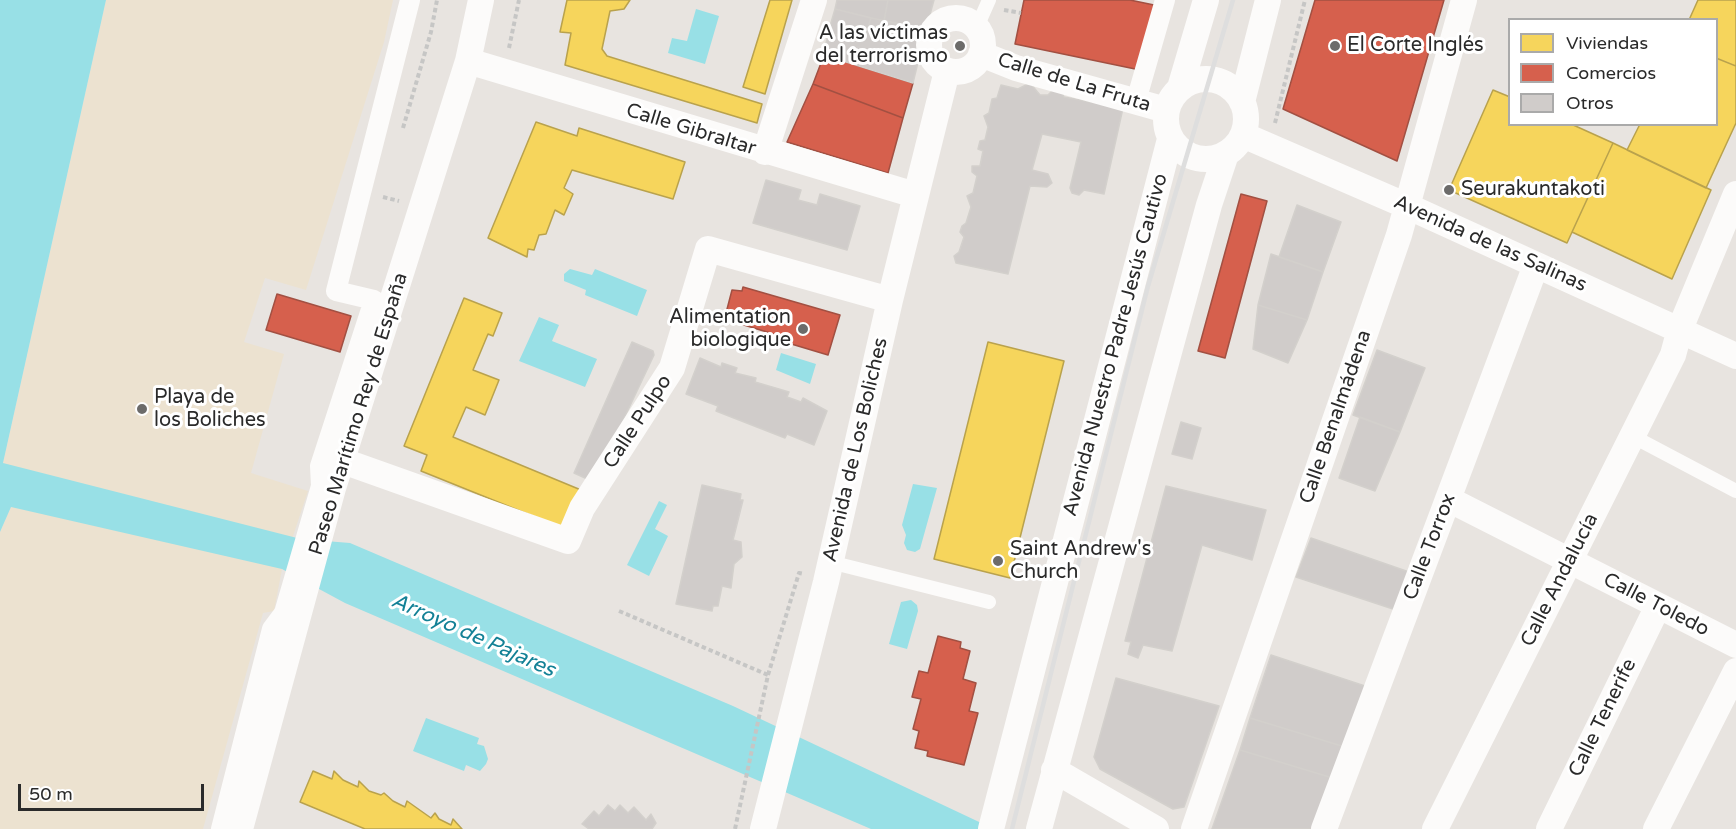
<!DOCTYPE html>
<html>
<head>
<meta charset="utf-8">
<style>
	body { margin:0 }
	#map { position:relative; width:1736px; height:829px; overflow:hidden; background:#e8e4e0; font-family:"Varela Round",sans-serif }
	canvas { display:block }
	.legend { position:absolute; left:1508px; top:18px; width:210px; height:108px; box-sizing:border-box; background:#fff; border:2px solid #aaa; margin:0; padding:8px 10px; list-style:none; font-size:18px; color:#2a2a2a }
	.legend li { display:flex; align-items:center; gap:12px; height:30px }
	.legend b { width:30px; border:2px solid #aaa }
	.scale { position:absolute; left:18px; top:784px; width:186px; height:27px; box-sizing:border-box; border:3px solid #2a2a2a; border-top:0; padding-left:8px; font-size:18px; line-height:21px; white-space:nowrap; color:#2a2a2a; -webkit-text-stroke:4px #fff; paint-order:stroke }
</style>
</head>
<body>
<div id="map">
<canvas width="1736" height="829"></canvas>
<ul class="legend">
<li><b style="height:16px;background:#f6d55c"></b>Viviendas</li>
<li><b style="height:16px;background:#d6604d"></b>Comercios</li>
<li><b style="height:16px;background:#d0ccca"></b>Otros</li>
</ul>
<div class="scale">50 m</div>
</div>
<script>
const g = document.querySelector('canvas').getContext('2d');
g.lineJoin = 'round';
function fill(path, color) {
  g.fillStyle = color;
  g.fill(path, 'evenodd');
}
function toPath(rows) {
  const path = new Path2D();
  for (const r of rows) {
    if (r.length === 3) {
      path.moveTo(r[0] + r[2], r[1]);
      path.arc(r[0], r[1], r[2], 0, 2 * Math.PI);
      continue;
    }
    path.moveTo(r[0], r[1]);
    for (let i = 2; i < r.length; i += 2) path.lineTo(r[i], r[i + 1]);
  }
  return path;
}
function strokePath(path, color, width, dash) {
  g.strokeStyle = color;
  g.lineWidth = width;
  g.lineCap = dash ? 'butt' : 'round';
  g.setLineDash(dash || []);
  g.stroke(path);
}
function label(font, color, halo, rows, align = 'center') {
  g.font = font + ' "Varela Round",sans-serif';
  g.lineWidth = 6;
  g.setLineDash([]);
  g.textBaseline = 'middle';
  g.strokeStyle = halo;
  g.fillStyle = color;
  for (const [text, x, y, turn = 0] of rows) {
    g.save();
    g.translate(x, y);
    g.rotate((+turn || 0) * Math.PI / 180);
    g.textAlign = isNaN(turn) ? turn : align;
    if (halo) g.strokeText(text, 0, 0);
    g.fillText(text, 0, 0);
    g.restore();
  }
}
fill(toPath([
	[106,0,393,0,384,42,306,290,265,278,244,342,284,354,251,473,308,491,282,569,274,611,263,613,203,829,0,829,0,532,11,507,3,463]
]), '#ece2d0');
fill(toPath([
	[0,0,106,0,3,463,301,539,350,543,733,706,994,829,871,829,345,603,282,569,11,507,0,532],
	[696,9,719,16,705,64,668,53,672,38,687,41],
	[570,269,592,275,595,269,647,290,637,316,585,295,586,290,564,281,564,274],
	[539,317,559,325,552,341,597,359,585,387,519,361],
	[781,353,816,364,810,384,776,370],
	[913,484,937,488,920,549,915,552,907,550,904,543,906,535,902,525],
	[659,501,667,505,655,529,668,536,649,576,627,565],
	[911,600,917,605,918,611,907,649,889,644,901,602],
	[426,718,479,738,477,744,484,746,488,759,486,764,480,771,466,765,464,771,413,751]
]), '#98e0e6');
const homes = toPath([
	[567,0,630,0,624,9,610,11,602,49,607,56,762,104,757,123,565,65,571,33,560,32,567,0],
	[770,0,792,0,765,94,743,87,770,0],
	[1698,0,1736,0,1736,66,1716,58,1716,20,1689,20,1698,0],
	[1716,58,1736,66,1736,123,1706,188,1627,150,1640,124,1716,124,1716,58],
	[1493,90,1510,97,1510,124,1571,124,1613,143,1567,243,1449,190,1493,90],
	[536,122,577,136,579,128,685,162,673,199,572,170,564,188,573,194,564,215,555,210,546,234,539,235,534,250,528,249,527,257,488,238,536,122],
	[1613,143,1711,190,1672,279,1572,232,1613,143],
	[464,298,502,313,493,336,488,334,473,370,499,380,485,415,466,407,453,437,581,490,565,529,421,471,427,455,404,446,464,298],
	[988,342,1064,361,1010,578,934,559,988,342],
	[313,771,332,779,334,771,343,780,358,787,359,781,369,791,381,795,384,793,393,801,405,807,407,801,431,818,435,813,439,819,451,825,453,819,462,829,365,829,300,802,313,771]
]);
fill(homes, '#f6d55c');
strokePath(homes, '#b9a24d', 1.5);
const shops = toPath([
	[1024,0,1130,0,1154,5,1140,70,1015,44,1024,0],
	[1315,0,1444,0,1397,161,1283,109,1315,0],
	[824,55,913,83,903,118,813,84,824,55],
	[813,84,903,118,888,173,787,142,813,84],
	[1241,194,1267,201,1225,358,1198,351,1241,194],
	[743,287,840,315,828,355,788,343,790,339,734,322,736,316,726,313,732,290,742,291,743,287],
	[277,294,351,316,340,352,266,330,277,294],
	[938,636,961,642,960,648,970,651,963,679,976,683,969,711,978,713,964,765,927,756,928,751,915,748,919,731,913,729,921,699,912,697,919,671,928,673,938,636]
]);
fill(shops, '#d6604d');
strokePath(shops, '#a25042', 1.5);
const building = toPath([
	[837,0,888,0,884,21,835,9,837,0],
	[888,0,934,0,926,29,884,21,888,0],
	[835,9,871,18,864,40,828,33,835,9],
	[871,18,926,29,913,83,824,55,828,33,864,40,871,18],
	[1030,83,1040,95,1048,95,1054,89,1061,90,1064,97,1123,108,1104,194,1084,190,1079,195,1072,193,1070,188,1081,142,1042,134,1032,170,1048,174,1052,183,1047,187,1030,186,1008,274,956,263,954,256,959,252,964,237,960,232,962,226,966,223,971,207,967,196,973,193,977,176,972,172,972,166,980,166,983,151,978,149,980,141,985,140,988,127,984,116,989,113,992,99,997,98,1001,85,1018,89,1030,83],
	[766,180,801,190,798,200,817,205,820,194,860,206,847,250,753,223,766,180],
	[1297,205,1341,222,1323,272,1279,257,1297,205],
	[1271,254,1323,272,1307,320,1258,305,1271,254],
	[1258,305,1307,320,1288,363,1253,349,1258,305],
	[632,342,653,351,654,355,594,482,574,473,632,342],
	[1377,350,1425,368,1400,432,1353,415,1377,350],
	[700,358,721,367,722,363,737,368,735,373,756,378,755,382,789,392,787,397,801,402,803,398,827,411,814,445,787,434,785,438,716,411,718,406,686,394,700,358],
	[1360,417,1400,432,1375,491,1339,478,1360,417],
	[1181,422,1201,428,1192,459,1172,454,1181,422],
	[702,485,741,494,740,500,743,500,733,540,741,542,742,557,734,564,731,588,722,586,718,606,713,606,712,611,676,604,702,485],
	[1166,486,1266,510,1252,560,1202,545,1172,651,1143,645,1138,658,1128,654,1131,642,1125,641,1166,486],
	[1311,538,1412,573,1396,610,1296,577,1311,538],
	[1271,655,1368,687,1345,747,1250,718,1271,655],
	[1116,678,1219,706,1184,807,1173,809,1100,769,1094,757,1116,678],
	[1250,718,1345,747,1336,779,1240,750,1250,718],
	[1240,750,1336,779,1316,829,1212,829,1240,750],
	[608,805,615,811,620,805,628,813,634,807,646,820,651,814,656,823,652,829,589,829,582,824,594,811,599,816,608,805]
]);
fill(building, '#d0ccca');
strokePath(building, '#d3d0cc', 1.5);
strokePath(toPath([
	[1004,10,1021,13],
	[509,48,519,0],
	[1275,123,1305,0],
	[403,128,431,32,437,0],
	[383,197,399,201],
	[619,611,768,675],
	[735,829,768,675,799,573,804,574]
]), '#c6c6c5', 4, [4.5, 3]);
strokePath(toPath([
	[977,27,989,0],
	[1632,436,1736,491],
	[830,562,989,602]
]), '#fcfbfa', 14);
strokePath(toPath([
	[1136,101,1165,0],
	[221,829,272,629,284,613,321,486,320,466,374,300,336,291,410,0]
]), '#fcfbfa', 20);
strokePath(toPath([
	[956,45,27],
	[981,54,1016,68,1166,110],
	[468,61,915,195],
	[1206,119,40],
	[1180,88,1206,0],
	[1242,102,1268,0],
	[1243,135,1407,206,1736,356],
	[765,152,814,0],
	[343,461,568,541,582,508,672,368,708,249,890,300],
	[1448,499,1736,645],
	[1054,770,1156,829],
	[240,829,333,488,468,61,481,0],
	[763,829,826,582,890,300,947,71],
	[991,829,1170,139],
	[1039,829,1209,205,1226,154],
	[1194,829,1399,235,1464,0],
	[1324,829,1536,265],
	[1435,829,1673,355,1680,329,1736,194],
	[1549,829,1658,606],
	[1656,829,1736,671]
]), '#fcfbfa', 26);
strokePath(toPath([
	[1012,829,1148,286,1233,0]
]), '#dedede', 4.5);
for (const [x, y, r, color] of [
	[960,46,6,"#6c6b6a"],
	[1335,46,6,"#6c6b6a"],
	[1449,190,6,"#6c6b6a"],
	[803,329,6,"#6c6b6a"],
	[142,409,6,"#6c6b6a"],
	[998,561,6,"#6c6b6a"]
]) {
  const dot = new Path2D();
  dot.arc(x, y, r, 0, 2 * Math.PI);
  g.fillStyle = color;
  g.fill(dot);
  strokePath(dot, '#fff', 2);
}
label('20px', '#2a2a2a', '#fff', [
	["A las víctimas",948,34,"right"],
	["del terrorismo",948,57,"right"],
	["El Corte Inglés",1347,46],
	["Seurakuntakoti",1461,190],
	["Alimentation",791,318,"right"],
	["biologique",791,341,"right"],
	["Playa de",154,398],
	["los Boliches",154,421],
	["Saint Andrew's",1010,550],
	["Church",1010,573]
], 'left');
label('20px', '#2a2a2a', '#fff', [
	["Calle de La Fruta",1074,83,17],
	["Calle Gibraltar",691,130,17],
	["Avenida de las Salinas",1490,244,24],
	["Avenida Nuestro Padre Jesús Cautivo",1116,345,-75],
	["Paseo Marítimo Rey de España",359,414,-73],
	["Calle Benalmádena",1336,417,-71],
	["Calle Pulpo",638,422,-57],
	["Avenida de Los Boliches",856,450,-77],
	["Calle Torrox",1430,547,-69],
	["Calle Andalucía",1560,580,-63],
	["Calle Toledo",1656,605,27],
	["Calle Tenerife",1603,718,-64]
]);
label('italic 21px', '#138196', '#fff', [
	["Arroyo de Pajares",473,636,24]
]);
</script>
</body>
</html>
